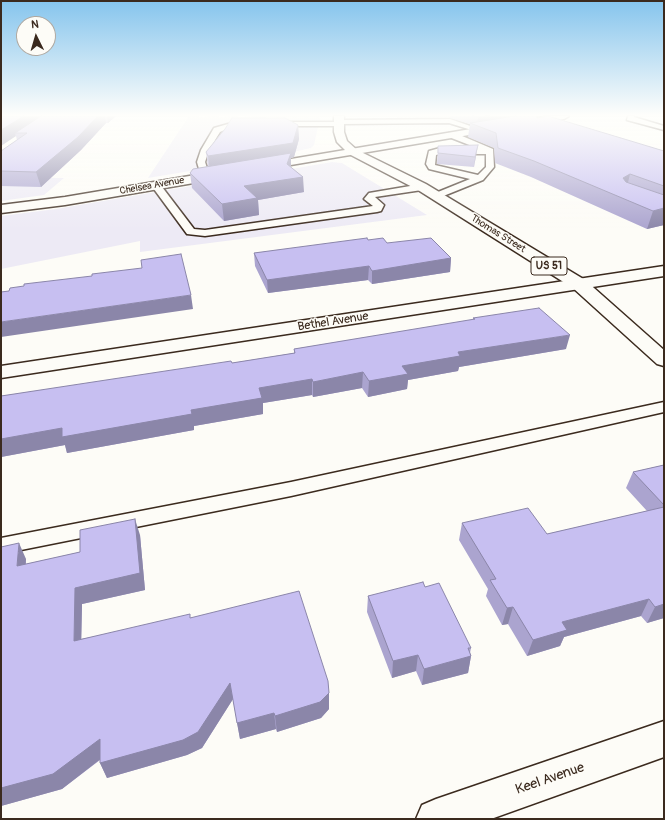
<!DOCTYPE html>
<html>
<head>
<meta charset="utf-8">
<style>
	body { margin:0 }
	#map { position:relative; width:665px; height:820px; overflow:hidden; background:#fdfcf7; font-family:Pangolin,sans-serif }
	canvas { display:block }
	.frame { position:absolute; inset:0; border:2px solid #3b2a1e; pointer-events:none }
	.north { position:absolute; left:16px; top:16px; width:40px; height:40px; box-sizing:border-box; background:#fdfcf7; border:1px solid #afa8a0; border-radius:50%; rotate:355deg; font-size:11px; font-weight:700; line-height:16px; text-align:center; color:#3b2a1e }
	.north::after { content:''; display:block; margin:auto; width:14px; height:18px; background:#3b2a1e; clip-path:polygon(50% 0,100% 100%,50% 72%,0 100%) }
</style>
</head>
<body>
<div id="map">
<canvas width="665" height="820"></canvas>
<div class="frame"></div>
<div class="north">N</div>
</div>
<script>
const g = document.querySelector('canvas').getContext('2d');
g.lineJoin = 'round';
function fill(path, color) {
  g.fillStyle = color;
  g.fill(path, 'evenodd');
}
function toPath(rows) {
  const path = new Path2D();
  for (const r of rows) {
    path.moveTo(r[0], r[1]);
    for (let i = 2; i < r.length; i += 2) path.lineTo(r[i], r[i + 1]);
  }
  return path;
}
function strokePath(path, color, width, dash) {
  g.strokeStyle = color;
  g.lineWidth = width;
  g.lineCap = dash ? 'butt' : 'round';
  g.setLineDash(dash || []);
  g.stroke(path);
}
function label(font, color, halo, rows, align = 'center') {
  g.font = font + ' Pangolin,sans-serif';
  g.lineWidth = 3;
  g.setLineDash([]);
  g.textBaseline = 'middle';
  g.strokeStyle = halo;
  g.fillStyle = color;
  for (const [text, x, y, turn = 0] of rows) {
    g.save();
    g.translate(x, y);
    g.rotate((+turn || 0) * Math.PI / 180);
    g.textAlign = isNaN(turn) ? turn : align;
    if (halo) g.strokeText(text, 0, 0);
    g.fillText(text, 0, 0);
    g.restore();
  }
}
fill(toPath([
	[189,116,320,118,314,145,311,148,257,160,148,178],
	[332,162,342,163,427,215,140,252,140,241,1,269,1,216,56,209],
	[1,177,64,178,44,195,1,201]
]), '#edeaf5');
const lane = toPath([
	[628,116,634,116,634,117,664,126,664,130,627,120,628,116],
	[450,119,482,130,478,132,449,123,342,124,338,126,273,126,269,124,273,122,334,122,338,120,450,119],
	[249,122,253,124,252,126,229,128,220,132,209,150,205,162,210,177,208,179,202,179,197,162,201,150,214,128,228,124,249,122],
	[449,133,455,133,493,149,494,167,483,180,436,199,433,198,431,196,433,194,470,179,429,169,426,164,429,151,440,148,477,148,449,137,449,133],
	[440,154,486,154,486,167,478,175,435,165,436,155,440,154],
	[156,182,159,183,194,229,205,230,373,206,364,199,369,193,422,184,427,187,422,190,375,197,384,205,381,211,377,212,205,236,187,234,151,185,156,182],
	[664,402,664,412,291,496,1,554,1,538,291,482,664,402]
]);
const street = toPath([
	[664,266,664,276,1,378,1,366,664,266],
	[664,721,664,757,491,819,416,819,422,805,436,799,664,721]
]);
const secondary = toPath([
	[549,116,569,116,564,119,261,170,257,169,255,167,257,165,261,164,549,116],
	[219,171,223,172,225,175,223,178,65,205,1,213,1,205,65,197,219,171]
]);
const primary = toPath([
	[334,116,344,116,344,132,347,141,357,150,426,184,585,280,664,350,664,366,657,364,573,288,418,190,349,154,337,142,334,132,334,116]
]);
strokePath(lane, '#3b2a1e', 3);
strokePath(street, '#3b2a1e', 3);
strokePath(secondary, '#3b2a1e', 3);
strokePath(primary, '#3b2a1e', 3);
fill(lane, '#fdfcf7');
fill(street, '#fdfcf7');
fill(secondary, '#fdfcf7');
fill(primary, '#fdfcf7');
fill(toPath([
	[1,116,116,116,108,123,106,123,81,150,41,187,1,186,1,151,17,140,16,136],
	[450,116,536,116,537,118,664,151,664,225,647,229,531,177,495,163,494,148,468,137,470,124,450,118],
	[298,125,299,139,294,157,291,158,291,167,304,192,258,200,259,215,224,221,192,188,190,173,208,166,206,152],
	[438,146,476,156,474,167,437,164],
	[368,240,387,243,451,258,450,272,372,284,368,280,268,293,255,266,254,253],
	[473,318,566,349,459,367,458,371,408,380,407,389,368,397,362,388,313,397,312,395,263,403,263,414,194,426,194,430,67,453,65,445,1,457,1,396,232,363,294,353,294,349,473,320],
	[664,465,664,618,647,623,641,616,564,637,560,646,527,656,508,624,502,625,486,596,488,589,459,540,462,523,547,534,647,511,626,488,633,472],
	[140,535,145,590,82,604,81,639,191,618,329,709,321,718,277,732,276,729,240,739,233,699,202,748,187,755,107,778,100,763,100,760,62,789,1,806,1,547,26,559,26,564,80,552],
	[425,587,471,648,470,653,471,656,468,673,422,685,416,671,392,678,367,612,368,596]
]), '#aba4cf');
fill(toPath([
	[24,116,46,116,15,133,16,136,1,146,1,130],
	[98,116,105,116,106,123,81,150,41,187,36,172],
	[107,116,116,116,108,123],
	[490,116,526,116,477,126,478,117],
	[298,125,299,139,294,157,291,158,291,168,303,177,304,192,258,200,259,215,224,221,222,204,244,186,210,171,208,156],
	[478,145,474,167,475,157],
	[630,174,626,191,623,178],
	[664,208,664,225,647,229,653,211],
	[451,258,450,272,372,284,372,271],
	[369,266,368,280,268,293,267,280],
	[191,295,193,309,1,337,1,322],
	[570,335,566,349,459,367,458,371,408,380,407,389,368,397,369,381,402,366,458,352],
	[363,372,362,388,313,397,313,382],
	[312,379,312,395,263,403,263,414,194,426,194,430,67,453,65,445,1,457,1,439,62,428,191,410,259,388],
	[135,519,140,535,145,590,82,604,81,657,74,641,75,588],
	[19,543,26,559,24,582,17,566],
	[649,599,641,616,564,637,560,646,527,656,533,640,562,622],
	[664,604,664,618,647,623,655,607],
	[513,607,508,624,502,625,507,608],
	[418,655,416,671,392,678,393,661],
	[471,656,468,673,422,685,424,669],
	[230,683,233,699,202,748,187,755,107,778,100,763],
	[329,693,329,709,321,718,277,732,275,716],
	[274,713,276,729,240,739,237,723],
	[100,739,107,754,62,789,1,806,1,788]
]), '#8b86a9');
const building = toPath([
	[1,116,24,116,1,130,1,116],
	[41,116,98,116,78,137,36,172,1,171,1,151,27,133,15,133,41,116],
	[472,116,490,116,478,117,472,116],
	[515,116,536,116,537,118,548,116,664,151,664,186,630,174,623,178,626,182,664,195,664,208,653,211,534,161,498,148,496,133,470,123,515,116],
	[232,118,285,118,298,125,293,143,208,156,206,152,225,129,232,118],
	[478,145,475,157,438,153,438,146,478,145],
	[291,153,287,164,303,177,244,186,257,198,222,204,190,173,193,169,291,153],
	[367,238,368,240,383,238,387,243,431,238,451,258,372,271,369,266,267,280,254,253,367,238],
	[181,254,191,295,1,322,1,292,9,291,10,288,24,286,24,284,92,276,92,274,142,268,141,260,181,254],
	[539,308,570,335,458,352,460,356,402,366,408,374,369,381,363,372,313,382,312,379,259,388,262,398,191,410,192,414,62,437,62,428,1,439,1,396,231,361,232,363,295,353,294,349,475,319,473,318,539,308],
	[664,465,664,505,633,472,664,465],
	[664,507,664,604,655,607,649,599,562,622,567,630,533,640,513,607,507,608,490,580,496,579,462,523,528,508,547,534,664,507],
	[135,519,140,573,75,588,74,641,190,614,190,618,299,591,328,681,329,693,320,702,275,716,274,713,237,723,230,683,198,732,183,740,100,763,100,739,53,774,1,788,1,547,19,543,17,566,80,552,80,530,135,519],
	[423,582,425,587,439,583,471,648,468,648,471,656,424,669,418,655,393,661,368,596,423,582]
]);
fill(building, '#c7bff1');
strokePath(building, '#8b86a9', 1);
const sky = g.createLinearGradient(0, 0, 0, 230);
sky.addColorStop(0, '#85c4ed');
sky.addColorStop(0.5, '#fefefb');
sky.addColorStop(1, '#fefefb00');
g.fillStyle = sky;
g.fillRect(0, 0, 665, 230);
label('10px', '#3b2a1e', '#fdfcf7', [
	["Chelsea Avenue",152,186,-10],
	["Thomas Street",498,234,32]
]);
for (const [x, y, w] of [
	[549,266,36]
]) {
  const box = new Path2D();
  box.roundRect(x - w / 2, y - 9, w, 18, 3);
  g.fillStyle = '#fdfcf7';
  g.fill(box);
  strokePath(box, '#3b2a1e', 1);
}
label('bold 11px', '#3b2a1e', null, [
	["US 51",549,266]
]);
label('12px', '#3b2a1e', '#fdfcf7', [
	["Bethel Avenue",333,322,-9]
]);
label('14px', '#3b2a1e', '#fdfcf7', [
	["Keel Avenue",550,779,-19]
]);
</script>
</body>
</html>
